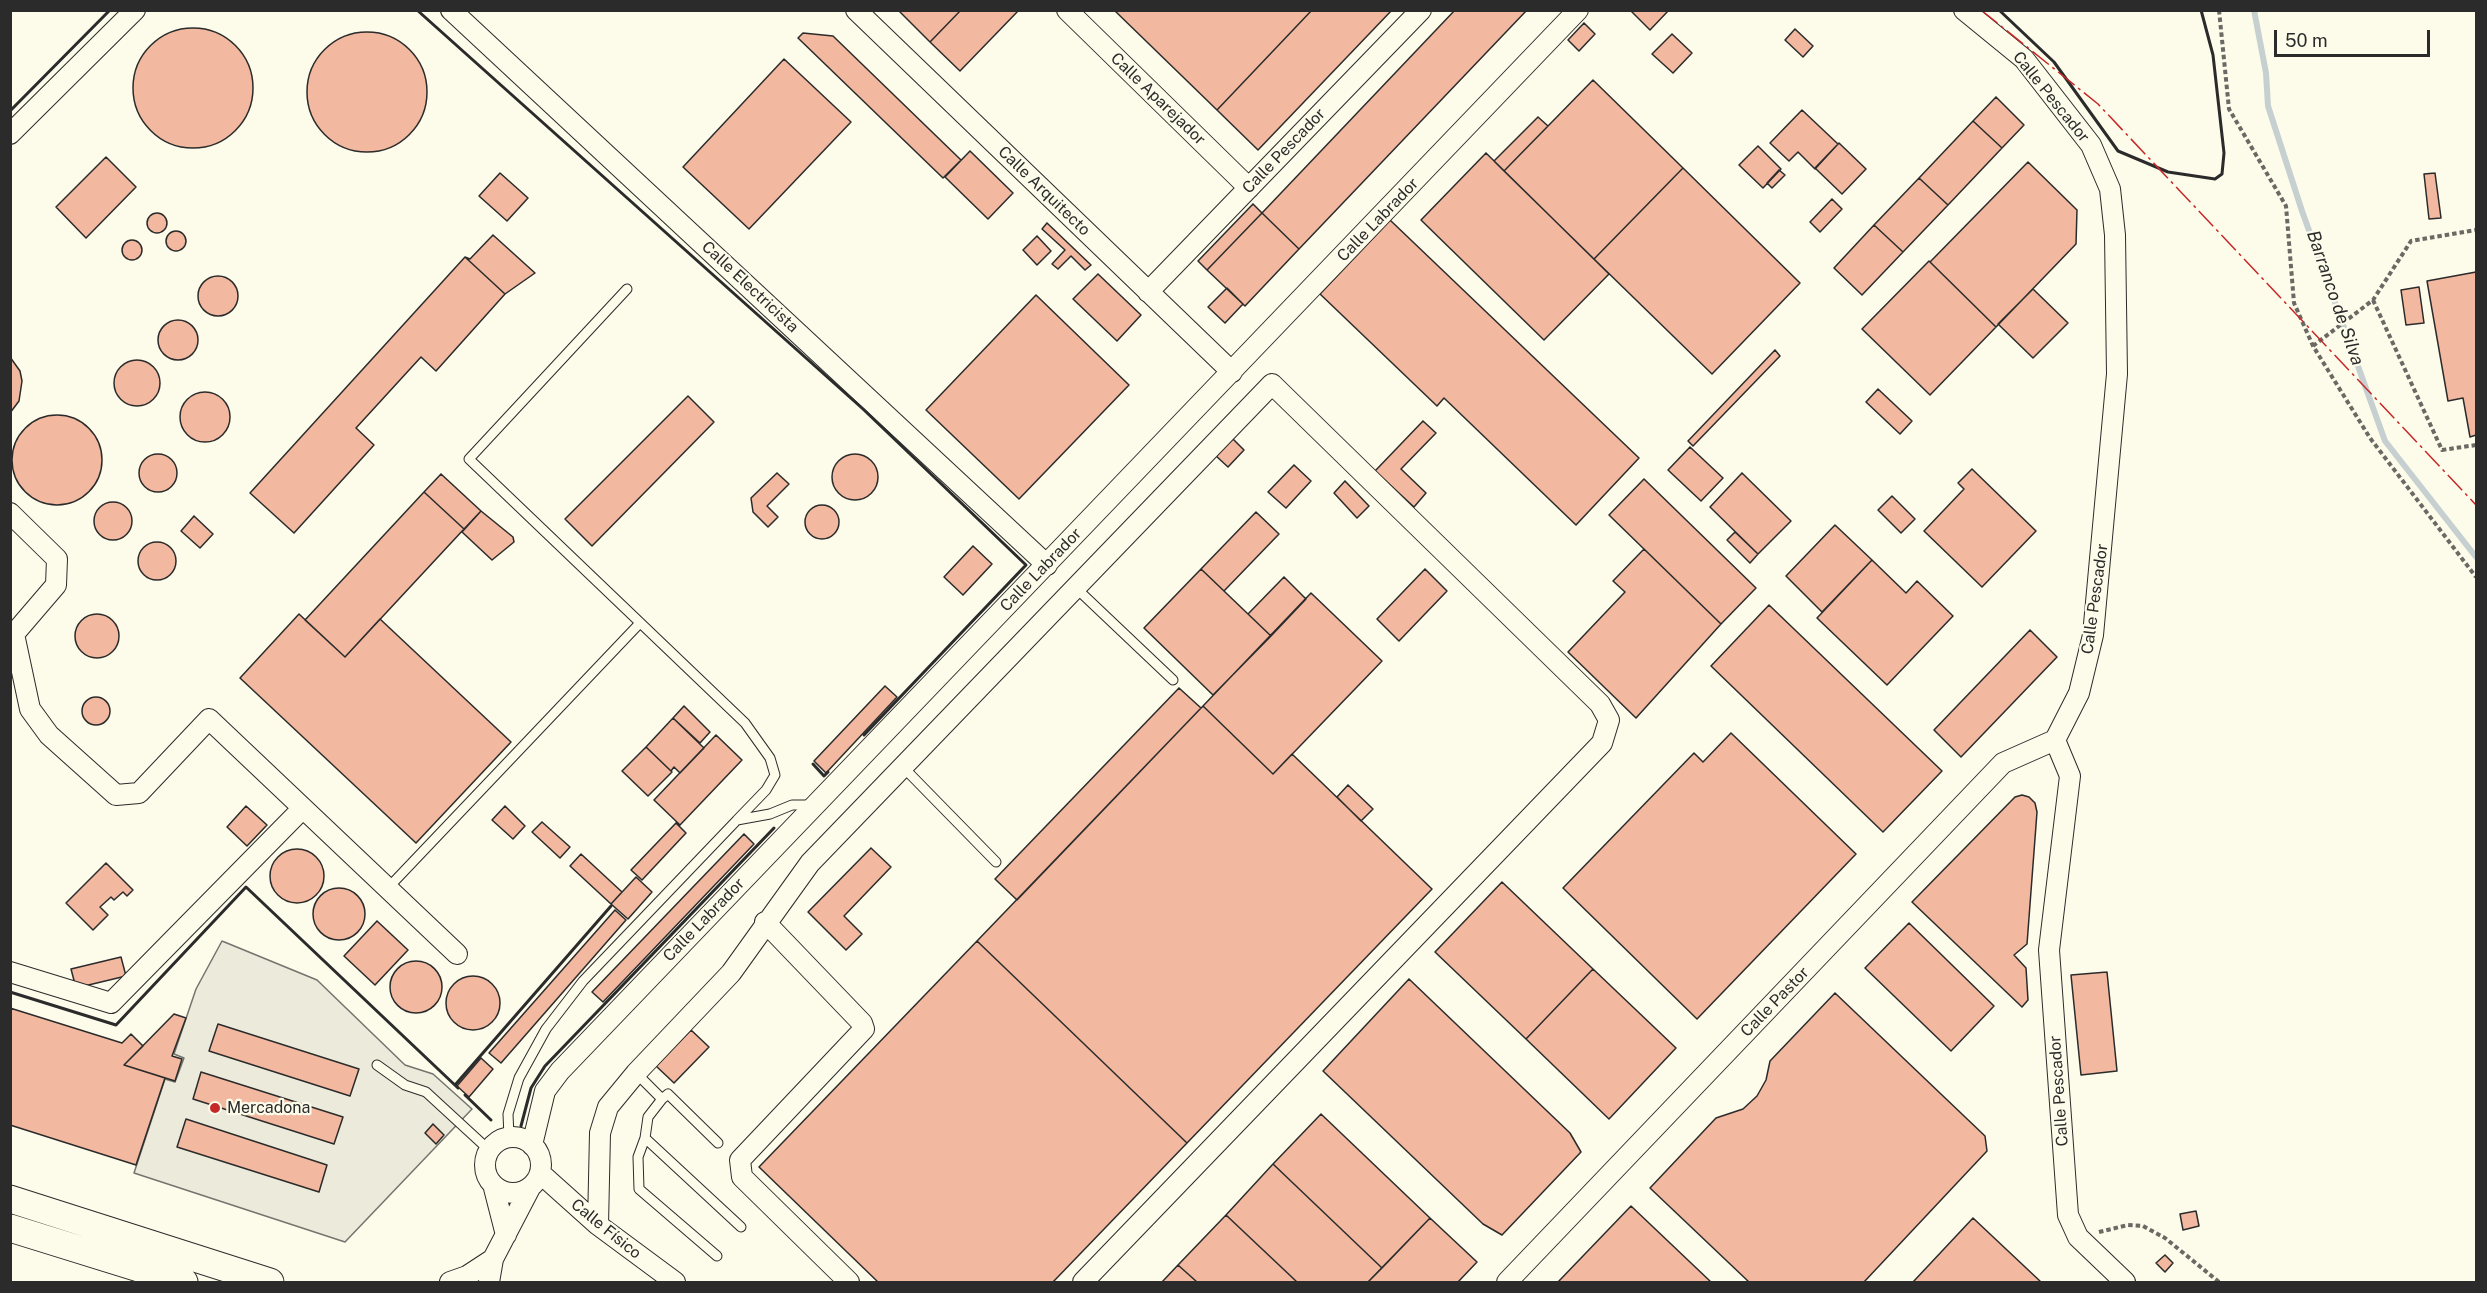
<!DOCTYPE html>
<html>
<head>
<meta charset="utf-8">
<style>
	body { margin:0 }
	#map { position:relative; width:2487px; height:1293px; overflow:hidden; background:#fdfbea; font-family:"Public Sans",sans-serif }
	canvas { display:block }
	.frame { position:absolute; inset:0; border:12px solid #2b2b2b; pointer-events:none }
	.scale { position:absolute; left:2274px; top:30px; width:156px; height:27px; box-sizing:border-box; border:3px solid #2b2b2b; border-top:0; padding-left:8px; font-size:18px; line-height:21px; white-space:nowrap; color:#2b2b2b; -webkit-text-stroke:4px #fdfbea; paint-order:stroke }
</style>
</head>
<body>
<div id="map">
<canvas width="2487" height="1293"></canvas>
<div class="frame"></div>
<div class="scale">50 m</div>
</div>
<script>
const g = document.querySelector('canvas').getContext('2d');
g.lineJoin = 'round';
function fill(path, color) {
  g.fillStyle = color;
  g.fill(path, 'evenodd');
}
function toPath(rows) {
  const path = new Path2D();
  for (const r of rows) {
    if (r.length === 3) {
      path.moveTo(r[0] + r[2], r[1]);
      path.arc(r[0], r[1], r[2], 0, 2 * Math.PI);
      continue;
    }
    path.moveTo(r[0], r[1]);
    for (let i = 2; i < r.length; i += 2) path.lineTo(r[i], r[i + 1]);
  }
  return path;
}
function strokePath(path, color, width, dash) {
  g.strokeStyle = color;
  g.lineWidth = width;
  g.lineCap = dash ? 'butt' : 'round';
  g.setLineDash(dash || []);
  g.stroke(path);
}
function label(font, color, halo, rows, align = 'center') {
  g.font = font + ' "Public Sans",sans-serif';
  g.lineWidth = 4.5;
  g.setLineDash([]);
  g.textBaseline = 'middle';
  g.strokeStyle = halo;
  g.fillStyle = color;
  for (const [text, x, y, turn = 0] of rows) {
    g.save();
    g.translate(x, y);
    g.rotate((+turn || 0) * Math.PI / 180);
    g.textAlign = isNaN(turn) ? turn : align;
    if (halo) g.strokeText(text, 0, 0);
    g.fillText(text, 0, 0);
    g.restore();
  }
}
const parking = toPath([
	[222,941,317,980,405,1065,433,1074,472,1109,345,1242,134,1173,165,1079,175,1082,184,1058,174,1054,196,989,222,941]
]);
fill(parking, '#eceadb');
strokePath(parking, '#74746e', 1.5);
strokePath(toPath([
	[2254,10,2266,73,2268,106,2302,211,2385,441,2476,557]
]), '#c7d0d0', 6);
const building = toPath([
	[898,10,961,10,930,42,898,10],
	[961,10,1019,10,960,71,930,42,961,10],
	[1114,10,1312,10,1217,110,1114,10],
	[1312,10,1392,10,1258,150,1217,110,1312,10],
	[1455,10,1527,10,1299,249,1262,213,1455,10],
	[1630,10,1669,10,1650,30,1630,10],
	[1584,23,1595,34,1579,51,1568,40,1584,23],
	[193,88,60],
	[1795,29,1813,46,1803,57,1785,40,1795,29],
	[367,92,60],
	[803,33,833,36,961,160,943,178,798,38,803,33],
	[1672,34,1692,53,1673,73,1652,54,1672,34],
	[784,59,851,122,749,229,683,167,784,59],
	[1593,80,1683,168,1594,259,1504,171,1593,80],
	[1996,97,2024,125,2002,148,1973,121,1996,97],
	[1802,110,1838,144,1815,169,1798,152,1789,161,1770,143,1802,110],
	[1538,117,1548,126,1504,171,1494,161,1538,117],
	[1973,121,2002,148,1948,205,1919,178,1973,121],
	[1839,143,1866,169,1842,194,1815,168,1839,143],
	[1758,146,1781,169,1763,188,1739,165,1758,146],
	[970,151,1013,193,988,219,945,177,970,151],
	[1486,153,1609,274,1544,340,1421,220,1486,153],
	[106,157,136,187,86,238,56,207,106,157],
	[2028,162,2077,210,2076,244,1996,327,1930,262,2028,162],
	[1683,168,1800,283,1712,374,1594,259,1683,168],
	[1779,170,1785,175,1772,188,1767,183,1779,170],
	[500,173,528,198,507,221,479,196,500,173],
	[2435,173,2441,218,2429,219,2424,174,2435,173],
	[1919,178,1948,205,1903,252,1874,225,1919,178],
	[1832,199,1842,209,1820,232,1810,222,1832,199],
	[1253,204,1262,213,1207,270,1198,261,1253,204],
	[1262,213,1299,249,1245,306,1207,270,1262,213],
	[157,223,10],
	[1390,220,1639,458,1576,525,1444,398,1437,406,1320,294,1390,220],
	[1047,223,1091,265,1085,270,1071,256,1058,269,1052,264,1065,250,1042,229,1047,223],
	[1874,225,1903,252,1862,295,1834,268,1874,225],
	[176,241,10],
	[493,235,535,273,505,294,465,257,470,259,493,235],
	[1037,236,1051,251,1037,265,1023,250,1037,236],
	[132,250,10],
	[465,257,505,294,436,371,421,357,356,428,374,445,294,533,250,493,465,257],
	[1929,261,1996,327,1930,395,1862,329,1929,261],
	[2476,272,2476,435,2470,437,2463,398,2448,401,2427,281,2476,272],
	[1098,274,1141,315,1117,341,1073,299,1098,274],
	[218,296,20],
	[2419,287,2424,323,2406,325,2401,290,2419,287],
	[1227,288,1243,304,1225,323,1208,307,1227,288],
	[2033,289,2068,323,2033,358,1998,324,2033,289],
	[1036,295,1129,385,1019,499,926,410,1036,295],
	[178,340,20],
	[1775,350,1780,356,1693,446,1688,441,1775,350],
	[10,357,20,371,22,381,19,401,10,413,10,357],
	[137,383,23],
	[1878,389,1912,421,1900,434,1866,402,1878,389],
	[205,417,25],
	[688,396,714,422,592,546,565,519,688,396],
	[57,460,45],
	[1423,421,1436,433,1401,469,1426,493,1414,507,1375,471,1423,421],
	[1231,437,1244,450,1228,467,1215,455,1231,437],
	[1690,447,1723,478,1701,501,1668,470,1690,447],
	[855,477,23],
	[158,473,19],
	[1294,465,1311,481,1286,508,1268,492,1294,465],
	[1972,469,2036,531,1982,587,1924,531,1964,489,1958,483,1972,469],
	[777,473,789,484,767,506,778,517,768,527,753,512,751,498,777,473],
	[1742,473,1791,521,1758,554,1710,507,1742,473],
	[441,474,481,511,464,529,424,492,441,474],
	[1644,479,1756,588,1721,624,1609,515,1644,479],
	[1345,481,1369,506,1357,518,1334,493,1345,481],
	[424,492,464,529,345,657,305,620,424,492],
	[1892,496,1915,519,1901,533,1878,510,1892,496],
	[113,521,19],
	[822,522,17],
	[481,511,513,537,514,542,492,560,462,532,481,511],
	[1256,512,1279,534,1224,591,1201,569,1256,512],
	[194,516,213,534,200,548,181,531,194,516],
	[1835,525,1872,560,1822,612,1786,576,1835,525],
	[1735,532,1758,554,1750,563,1727,540,1735,532],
	[157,561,19],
	[973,546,992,564,963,595,944,577,973,546],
	[1644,549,1721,624,1636,718,1568,652,1625,592,1613,581,1644,549],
	[1872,560,1906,593,1917,581,1953,616,1887,685,1817,618,1872,560],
	[1201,569,1271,636,1213,695,1144,628,1201,569],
	[1425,569,1447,591,1399,641,1377,619,1425,569],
	[1284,577,1306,599,1271,636,1248,614,1284,577],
	[1311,593,1382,661,1273,774,1203,706,1311,593],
	[1769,605,1942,771,1883,832,1711,666,1769,605],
	[299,614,345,657,380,619,511,742,416,843,240,678,299,614],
	[97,636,22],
	[2030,630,2057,657,1961,757,1934,730,2030,630],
	[885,686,897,697,826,773,814,761,885,686],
	[1179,688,1201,708,1017,900,995,879,1179,688],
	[96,711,14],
	[684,706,710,732,700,743,673,718,684,706],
	[1203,706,1273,774,1292,754,1432,889,1187,1143,977,941,1203,706],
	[673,718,704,748,680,773,674,767,671,771,646,747,673,718],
	[1731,733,1856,854,1697,1019,1563,888,1694,753,1703,762,1731,733],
	[716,735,742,760,680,825,654,800,716,735],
	[646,747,672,772,648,796,622,771,646,747],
	[1348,785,1373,809,1361,821,1337,797,1348,785],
	[2022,795,2029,797,2035,803,2037,812,2027,944,2014,955,2026,968,2028,1000,2022,1007,1912,902,2015,797,2022,795],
	[246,806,267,825,247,846,227,827,246,806],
	[505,806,525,826,513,839,492,820,505,806],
	[542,822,570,847,560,858,532,832,542,822],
	[676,823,686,833,642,880,631,870,676,823],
	[744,834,754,844,603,1002,592,992,744,834],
	[871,848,891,867,844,916,862,934,846,950,808,912,871,848],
	[297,876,27],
	[581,854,622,892,611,904,570,866,581,854],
	[106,863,133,890,127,896,123,892,114,900,111,897,100,907,108,915,93,930,66,903,106,863],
	[636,877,652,892,628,919,611,904,636,877],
	[1502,882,1593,969,1526,1039,1435,952,1502,882],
	[339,914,26],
	[615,910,626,920,501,1063,489,1053,615,910],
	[377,921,408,950,375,985,344,956,377,921],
	[1909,923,1994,1006,1951,1051,1865,968,1909,923],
	[977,941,1187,1143,1053,1282,878,1282,759,1167,977,941],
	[121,957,126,976,76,988,71,969,121,957],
	[416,987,26],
	[1593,969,1676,1048,1609,1119,1526,1039,1593,969],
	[2107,972,2117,1071,2081,1075,2071,975,2107,972],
	[473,1003,27],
	[1409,979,1570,1133,1581,1152,1502,1235,1483,1224,1323,1071,1409,979],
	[1835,993,1985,1136,1987,1151,1864,1282,1749,1282,1650,1188,1716,1118,1743,1109,1757,1096,1766,1080,1770,1061,1835,993],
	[10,1008,122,1043,131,1034,143,1046,124,1065,165,1078,136,1165,10,1125,10,1008],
	[174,1014,186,1018,172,1056,182,1059,175,1081,124,1065,174,1014],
	[218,1024,359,1069,350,1096,209,1051,218,1024],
	[691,1030,709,1047,674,1083,656,1066,691,1030],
	[481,1058,493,1069,469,1097,457,1086,481,1058],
	[201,1072,343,1117,334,1144,193,1099,201,1072],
	[1321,1114,1430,1218,1382,1268,1273,1164,1321,1114],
	[186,1119,327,1165,319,1192,177,1147,186,1119],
	[433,1124,444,1135,436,1144,425,1133,433,1124],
	[1273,1164,1382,1268,1368,1282,1297,1282,1226,1215,1273,1164],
	[1631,1206,1711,1282,1558,1282,1631,1206],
	[2196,1211,2199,1226,2183,1230,2180,1214,2196,1211],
	[1226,1215,1297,1282,1197,1282,1178,1265,1226,1215],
	[1430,1218,1477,1262,1458,1282,1368,1282,1430,1218],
	[1973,1218,2041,1282,1913,1282,1973,1218],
	[2165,1255,2173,1263,2165,1272,2156,1263,2165,1255],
	[1178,1265,1197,1282,1162,1282,1178,1265]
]);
fill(building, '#f2b8a0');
strokePath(building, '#2b2b2b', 1.5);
const lane = toPath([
	[627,289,469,459,745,723,770,758,775,775,766,790,737,820],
	[1076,588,1173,680],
	[903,767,996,862],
	[388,888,640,623],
	[377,1065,405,1085,426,1092,489,1150],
	[636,1073,662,1099,668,1094,718,1143],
	[662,1099,648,1117,645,1138,638,1157,639,1189,717,1256],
	[509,1137,508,1114,519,1078,546,1029,583,981,737,820,770,814,792,805,813,805],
	[645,1138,741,1227]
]);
const street = toPath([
	[451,10,1047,565],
	[856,10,1232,372],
	[1067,10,1249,188],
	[1964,10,2024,59,2091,145,2110,189,2115,235,2117,374,2093,635,2079,693,2055,740,2070,776,2049,950,2068,1215,2078,1237,2125,1282],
	[10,134,135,10],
	[1148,292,1421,10],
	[10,513,57,559,56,585,14,634,30,709,49,735,116,795,139,793,209,719,457,954],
	[765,922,862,1023,864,1029,740,1160,742,1177,849,1282],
	[10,972,111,1003,302,809],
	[513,1165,28],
	[532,1145,545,1091,560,1071,1578,10],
	[540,1173,598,1225,675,1282],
	[494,1188,506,1235],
	[598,1225,600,1133,608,1107,636,1073,731,973,810,863,1272,384,1600,704,1609,720,1602,743,1083,1282],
	[450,1282,467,1276,493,1259],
	[489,1282,493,1259,530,1188],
	[1507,1282,2003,763,2055,740]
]);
const secondary = toPath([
	[10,1199,270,1282],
	[10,1228,184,1282]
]);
strokePath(lane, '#2b2b2b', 11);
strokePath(street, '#2b2b2b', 22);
strokePath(secondary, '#2b2b2b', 29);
strokePath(toPath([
	[2219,10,2229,109,2286,206,2294,303,2313,346,2370,438,2476,577],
	[2373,300,2442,450,2476,445],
	[2313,346,2373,300,2411,241,2476,230],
	[2099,1232,2128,1225,2143,1226,2165,1238,2219,1282]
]), '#6a6964', 4, [4.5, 3]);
strokePath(lane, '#fdfbea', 9);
strokePath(street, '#fdfbea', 20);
strokePath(secondary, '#fdfbea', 27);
strokePath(toPath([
	[417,10,863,409,1026,565,864,735],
	[1999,10,2054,62,2118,151,2168,172,2215,179,2222,174,2224,153,2213,55,2201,10],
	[10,111,110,10],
	[813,764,824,776,828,772],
	[10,992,116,1025,246,887,458,1088],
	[455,1085,611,906],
	[465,1095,491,1120],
	[521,1126,531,1088,545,1066,774,828]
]), '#2b2b2b', 3);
strokePath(toPath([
	[1981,10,2098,104,2476,505]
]), '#c62828', 1.5, [21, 4.5, 3, 4.5]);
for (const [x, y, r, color] of [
	[215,1108,6,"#c62828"]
]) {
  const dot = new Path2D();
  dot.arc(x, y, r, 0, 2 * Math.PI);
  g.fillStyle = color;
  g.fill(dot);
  strokePath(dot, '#fdfbea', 2);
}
label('16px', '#2b2b2b', '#fdfbea', [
	["Calle Pescador",2051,97,51],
	["Calle Aparejador",1158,99,44],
	["Calle Pescador",1284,151,-46],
	["Calle Arquitecto",1044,191,44],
	["Calle Labrador",1378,220,-46],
	["Calle Electricista",750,287,43],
	["Calle Labrador",1041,570,-46],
	["Calle Pescador",2095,599,-82],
	["Calle Labrador",704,920,-46],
	["Calle Pastor",1775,1002,-46],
	["Calle Pescador",2059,1091,-94],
	["Calle Físico",606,1229,39]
]);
label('16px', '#2b2b2b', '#fdfbea', [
	["Mercadona",227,1108]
], 'left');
label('italic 18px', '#2b2b2b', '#fdfbea', [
	["Barranco de Silva",2335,298,71]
]);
</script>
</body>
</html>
